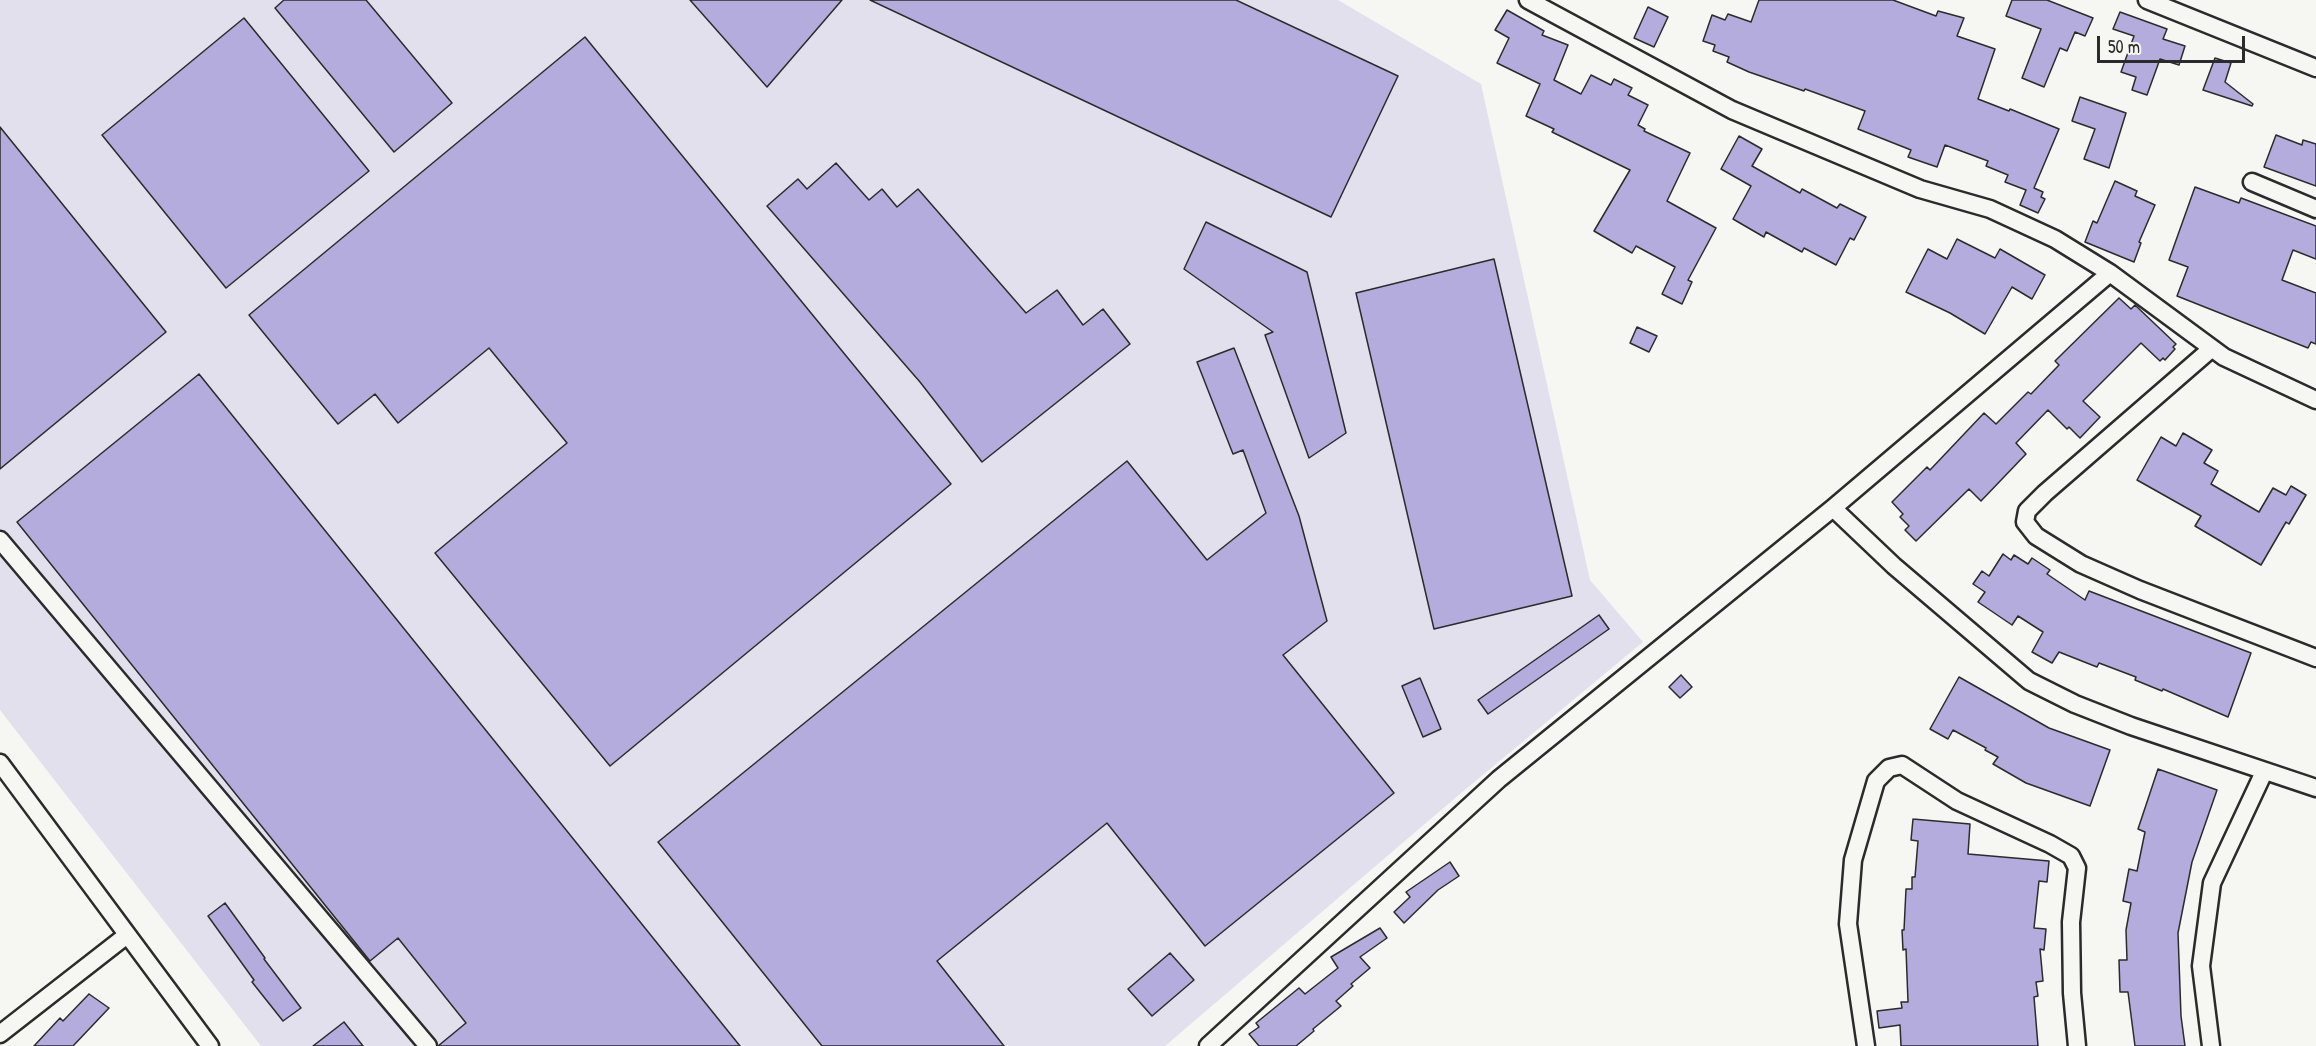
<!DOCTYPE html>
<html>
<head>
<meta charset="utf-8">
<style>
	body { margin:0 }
	#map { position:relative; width:2316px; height:1046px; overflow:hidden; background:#f6f6f2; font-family:"Patrick Hand",sans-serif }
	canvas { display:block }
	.scale { position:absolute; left:2097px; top:36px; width:148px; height:27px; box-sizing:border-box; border:3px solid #2b2b2b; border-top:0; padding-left:8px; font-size:18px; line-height:21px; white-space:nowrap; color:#2b2b2b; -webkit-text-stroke:4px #f6f6f2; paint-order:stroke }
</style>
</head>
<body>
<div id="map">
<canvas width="2316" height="1046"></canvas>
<div class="scale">50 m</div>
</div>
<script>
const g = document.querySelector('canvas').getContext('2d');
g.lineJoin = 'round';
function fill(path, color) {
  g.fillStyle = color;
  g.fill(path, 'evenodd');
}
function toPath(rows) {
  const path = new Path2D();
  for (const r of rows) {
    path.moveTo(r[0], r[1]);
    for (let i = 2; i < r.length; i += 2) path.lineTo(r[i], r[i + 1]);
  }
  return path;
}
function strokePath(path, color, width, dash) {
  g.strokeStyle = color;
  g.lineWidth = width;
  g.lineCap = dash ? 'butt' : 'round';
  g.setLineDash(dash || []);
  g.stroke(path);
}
fill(toPath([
	[0,0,1338,0,1481,84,1590,580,1643,642,1461,793,1165,1046,261,1046,0,710]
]), '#e2e0ec');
const building = toPath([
	[284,0,366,0,452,103,394,152,275,8,284,0],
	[690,0,842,0,767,87,690,0],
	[870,0,1236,0,1398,76,1331,217,870,0],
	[1759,0,1893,0,1936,16,1938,11,1964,18,1957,36,1995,49,1978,99,2009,111,2010,109,2059,129,2034,188,2043,192,2041,197,2045,199,2038,213,2020,205,2026,190,2005,182,2008,175,1986,166,1988,161,1945,145,1937,167,1908,157,1911,150,1858,129,1865,111,1805,89,1804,91,1749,72,1727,62,1729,57,1713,51,1715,45,1703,41,1712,15,1725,20,1728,14,1751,22,1759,0],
	[2012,0,2047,0,2093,18,2085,36,2075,32,2067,51,2060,48,2044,87,2022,78,2041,29,2006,16,2012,0],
	[1648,7,1668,17,1654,47,1634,38,1648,7],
	[1507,10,1544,31,1542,35,1568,45,1554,80,1581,94,1591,75,1611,85,1614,79,1632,88,1628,95,1648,105,1638,125,1645,129,1644,131,1690,153,1667,201,1716,228,1688,280,1692,282,1682,304,1662,294,1675,267,1636,246,1632,253,1594,231,1630,170,1552,132,1554,129,1526,116,1540,84,1497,63,1509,38,1495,30,1507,10],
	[2120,12,2167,29,2163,39,2185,46,2179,65,2160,59,2147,95,2132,90,2136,77,2121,72,2134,36,2113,29,2120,12],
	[244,18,369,171,226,288,102,135,244,18],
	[585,37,951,484,610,766,435,553,567,443,489,348,398,423,375,394,338,424,249,315,585,37],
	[2215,58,2231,63,2225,82,2253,104,2252,106,2203,90,2215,58],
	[2080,97,2126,113,2109,168,2084,159,2095,129,2072,121,2080,97],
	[0,127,166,332,0,469,0,127],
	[2276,135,2302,145,2303,140,2316,144,2316,186,2264,167,2276,135],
	[1739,136,1762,149,1752,166,1800,193,1802,189,1837,208,1840,204,1866,217,1854,240,1850,238,1836,265,1804,248,1802,252,1766,232,1764,237,1733,219,1751,186,1721,169,1739,136],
	[836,163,869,200,882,189,897,207,918,189,1026,313,1057,290,1083,325,1103,309,1130,344,982,462,920,382,767,206,798,179,807,189,836,163],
	[2115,181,2137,191,2135,196,2155,205,2139,242,2141,243,2134,262,2085,242,2093,221,2097,223,2115,181],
	[2195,187,2239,203,2241,198,2316,226,2316,259,2293,250,2282,280,2316,293,2316,344,2311,342,2308,348,2177,296,2188,267,2169,260,2195,187],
	[1206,222,1307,272,1346,433,1309,458,1265,335,1273,332,1184,269,1206,222],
	[1957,239,1995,258,2000,249,2045,275,2032,299,2012,287,1985,334,1950,313,1906,292,1928,249,1947,259,1957,239],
	[1494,259,1572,596,1434,629,1356,293,1494,259],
	[2119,298,2131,309,2135,305,2176,344,2173,347,2175,349,2165,360,2163,358,2160,361,2141,343,2083,401,2100,417,2080,438,2069,427,2067,429,2048,410,2016,443,2026,454,1981,501,1969,489,1916,541,1905,530,1909,526,1900,517,1903,514,1892,502,1927,467,1930,470,1984,413,1996,424,2028,392,2031,394,2059,365,2055,361,2119,298],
	[1637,327,1657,336,1649,352,1630,343,1637,327],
	[1234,348,1299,516,1327,621,1283,655,1394,793,1205,946,1107,823,937,961,1004,1046,822,1046,658,842,1127,461,1207,560,1266,513,1243,450,1233,454,1197,362,1234,348],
	[199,374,740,1046,438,1046,466,1023,398,938,370,961,17,522,199,374],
	[2183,433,2212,450,2204,463,2218,471,2211,484,2259,512,2273,488,2286,495,2291,486,2306,495,2289,524,2286,522,2261,565,2195,526,2201,516,2137,480,2161,437,2176,446,2183,433],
	[2003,554,2011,560,2014,555,2028,564,2032,558,2050,570,2047,574,2085,600,2089,591,2251,653,2228,717,2163,689,2162,691,2135,680,2136,677,2099,663,2097,667,2059,652,2052,663,2032,652,2043,632,2018,616,2012,625,1978,602,1985,592,1973,584,1982,571,1989,576,2003,554],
	[1599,615,1609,629,1488,714,1478,700,1599,615],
	[1681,675,1692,687,1680,698,1669,687,1681,675],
	[1959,677,2049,728,2110,750,2090,806,2026,783,1993,764,1998,757,1985,750,1986,748,1953,730,1948,739,1930,729,1959,677],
	[1420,678,1441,729,1423,737,1402,686,1420,678],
	[2158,769,2217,790,2192,862,2178,933,2181,1016,2185,1046,2135,1046,2128,992,2120,992,2119,960,2127,960,2126,930,2131,903,2123,901,2129,869,2137,871,2145,832,2138,829,2158,769],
	[1913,819,1970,824,1968,854,2049,861,2047,882,2039,881,2034,928,2046,929,2044,950,2040,949,2043,981,2036,982,2038,996,2034,997,2038,1046,1901,1046,1900,1025,1879,1028,1877,1011,1902,1008,1901,1002,1908,1002,1906,949,1903,950,1902,930,1904,930,1906,889,1912,889,1912,877,1915,877,1918,841,1911,840,1913,819],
	[1450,862,1459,876,1438,890,1404,923,1394,912,1410,897,1406,892,1450,862],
	[225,903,265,958,264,959,301,1008,283,1021,252,982,254,980,208,916,225,903],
	[1380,928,1387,938,1360,957,1370,968,1351,984,1353,986,1336,1001,1341,1006,1313,1029,1314,1031,1296,1046,1259,1046,1249,1034,1259,1027,1256,1023,1299,988,1305,994,1338,968,1331,957,1380,928],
	[1170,953,1194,980,1152,1016,1128,989,1170,953],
	[89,994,109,1008,73,1046,34,1046,60,1018,63,1021,89,994],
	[344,1022,363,1046,313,1046,344,1022]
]);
fill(building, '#b3acdd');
strokePath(building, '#2b2b2b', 1.5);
const minor = toPath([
	[1528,0,1732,110,1920,189,1990,209,2055,239,2110,273,2224,357,2316,400],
	[2147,0,2316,68],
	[2252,182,2316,209],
	[2211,349,2045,493,2027,511,2025,522,2036,536,2081,564,2140,590,2316,658],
	[1833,508,1894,566,2029,681,2075,704,2131,726,2316,788],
	[0,540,428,1046],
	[0,763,210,1046],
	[0,1034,127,935],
	[1208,1046,1499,779,1833,508,2110,273],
	[1866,1046,1848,924,1853,860,1876,781,1889,768,1902,765,1957,801,2050,844,2071,856,2077,868,2071,922,2072,993,2077,1046],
	[2211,1046,2201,966,2212,883,2264,772]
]);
strokePath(minor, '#2b2b2b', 21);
strokePath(minor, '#f6f6f2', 16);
</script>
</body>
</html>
